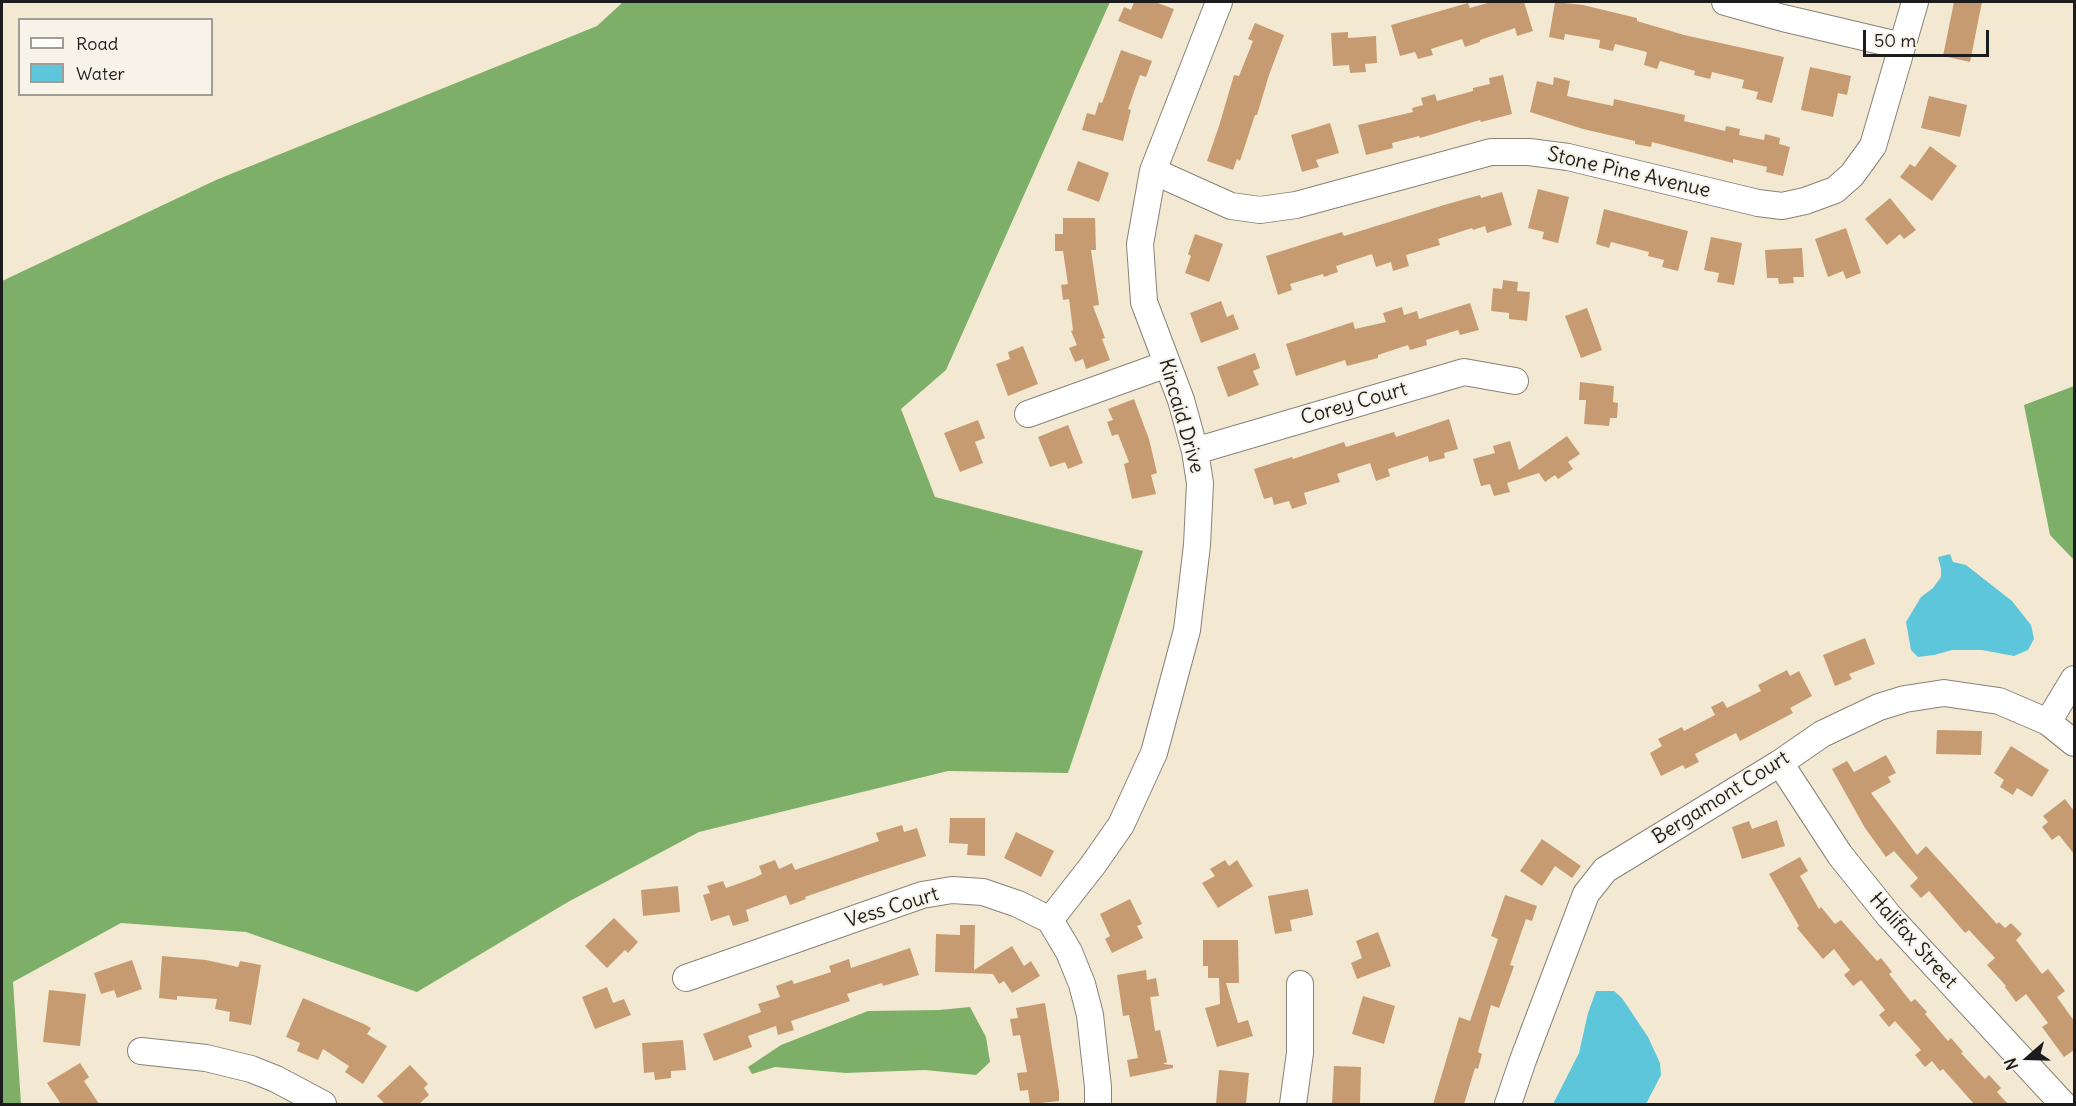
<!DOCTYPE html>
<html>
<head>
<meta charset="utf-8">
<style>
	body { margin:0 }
	#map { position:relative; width:2076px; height:1106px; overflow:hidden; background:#f3e9d3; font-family:Delius,sans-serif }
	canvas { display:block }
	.frame { position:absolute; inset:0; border:3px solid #1c1c1c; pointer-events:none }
	.legend { position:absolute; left:18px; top:18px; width:195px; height:78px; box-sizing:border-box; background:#f7f3e8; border:2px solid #9f9d96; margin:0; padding:8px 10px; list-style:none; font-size:18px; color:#1c1c1c }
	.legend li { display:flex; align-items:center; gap:12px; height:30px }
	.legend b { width:30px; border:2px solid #9f9d96 }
	.north { position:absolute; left:1998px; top:1028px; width:60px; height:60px; -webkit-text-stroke:4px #f7f3e8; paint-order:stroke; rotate:250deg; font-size:16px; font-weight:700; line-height:24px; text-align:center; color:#1c1c1c }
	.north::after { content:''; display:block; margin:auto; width:21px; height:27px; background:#1c1c1c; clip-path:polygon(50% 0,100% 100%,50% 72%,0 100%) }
	.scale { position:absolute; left:1863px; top:30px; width:126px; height:27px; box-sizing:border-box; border:3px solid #1c1c1c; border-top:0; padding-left:8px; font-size:18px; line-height:21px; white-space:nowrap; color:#1c1c1c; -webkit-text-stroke:4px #f7f3e8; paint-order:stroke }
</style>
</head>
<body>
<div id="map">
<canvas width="2076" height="1106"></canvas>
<div class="frame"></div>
<ul class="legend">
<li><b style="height:8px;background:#fff"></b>Road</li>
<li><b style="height:16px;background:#5dc6da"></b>Water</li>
</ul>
<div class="north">N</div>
<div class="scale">50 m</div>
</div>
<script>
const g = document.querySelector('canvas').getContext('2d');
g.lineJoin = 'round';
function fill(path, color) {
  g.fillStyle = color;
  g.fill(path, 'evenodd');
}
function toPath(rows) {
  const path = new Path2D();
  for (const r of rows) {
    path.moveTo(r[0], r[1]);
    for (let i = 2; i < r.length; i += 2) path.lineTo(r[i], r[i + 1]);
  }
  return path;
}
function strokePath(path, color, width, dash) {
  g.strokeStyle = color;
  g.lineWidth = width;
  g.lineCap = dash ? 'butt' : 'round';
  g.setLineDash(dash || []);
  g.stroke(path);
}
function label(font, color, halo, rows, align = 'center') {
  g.font = font + ' Delius,sans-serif';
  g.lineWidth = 4.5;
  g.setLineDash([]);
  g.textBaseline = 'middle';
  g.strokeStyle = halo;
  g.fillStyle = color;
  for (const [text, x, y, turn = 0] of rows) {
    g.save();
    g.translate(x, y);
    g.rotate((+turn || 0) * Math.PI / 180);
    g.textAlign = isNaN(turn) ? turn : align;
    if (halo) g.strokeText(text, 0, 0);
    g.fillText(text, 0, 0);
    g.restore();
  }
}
fill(toPath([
	[623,2,1110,2,946,370,901,409,935,497,1143,551,1068,773,948,771,699,832,568,902,417,992,246,932,121,923,13,982,21,1104,2,1104,2,281,216,180,597,26],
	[2074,386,2074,560,2050,535,2024,405],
	[970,1007,986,1037,990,1062,976,1075,925,1070,846,1073,775,1067,752,1074,748,1067,781,1045,868,1011,939,1010]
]), '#7eaf69');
fill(toPath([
	[1950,554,1953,562,1966,565,2012,601,2031,625,2034,639,2028,650,2014,656,1982,650,1952,650,1934,655,1918,657,1911,650,1906,622,1921,597,1933,588,1941,577,1941,569,1938,557],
	[1596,991,1614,991,1622,998,1648,1037,1660,1063,1661,1075,1646,1104,1553,1104,1579,1053,1588,1013]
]), '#5dc6da');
fill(toPath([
	[1134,2,1155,2,1174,9,1162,39,1118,21,1124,7,1131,10],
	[1491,2,1524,2,1533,31,1517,36,1515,28,1480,40,1480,42,1465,47,1462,39,1431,49,1433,55,1418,59,1415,52,1400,56,1391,25,1468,3,1470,8],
	[1555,2,1583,5,1637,18,1637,21,1684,35,1784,57,1772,103,1756,99,1758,92,1742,88,1744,80,1712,72,1710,79,1694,75,1695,71,1660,61,1657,69,1644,65,1647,52,1615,44,1613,51,1599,48,1600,40,1565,34,1564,40,1549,37],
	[1954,2,1982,2,1970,62,1943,56],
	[1255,23,1284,35,1269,75,1257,115,1255,115,1240,161,1237,159,1233,170,1207,161,1219,126,1234,75,1239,76,1253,41,1248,39],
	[1348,32,1348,38,1376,36,1377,63,1365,64,1366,72,1350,73,1349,65,1333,66,1331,33],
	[1121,50,1152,61,1146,77,1140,75,1128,109,1131,110,1123,141,1082,130,1087,113,1095,115,1099,102,1102,103],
	[1810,67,1851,76,1847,95,1838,93,1833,117,1801,110],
	[1503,75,1512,114,1481,122,1480,120,1420,138,1419,136,1392,143,1393,148,1366,155,1358,125,1413,112,1412,108,1423,105,1421,98,1435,94,1437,101,1473,91,1473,88,1490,84,1489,78],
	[1554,77,1570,81,1567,96,1613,106,1614,99,1685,115,1684,121,1725,131,1726,126,1740,129,1739,135,1764,140,1765,134,1780,138,1779,144,1790,147,1783,176,1766,172,1767,167,1733,159,1733,163,1652,142,1651,147,1635,144,1635,141,1583,129,1530,112,1537,81,1553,85],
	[1929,96,1967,105,1960,137,1921,128],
	[1330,123,1339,153,1316,160,1319,167,1302,172,1291,135],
	[1930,146,1957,166,1932,201,1900,177,1910,164,1915,167],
	[1078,161,1109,173,1099,202,1067,190],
	[1538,189,1569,197,1558,243,1542,239,1544,232,1528,228],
	[1502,192,1512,225,1487,233,1485,226,1473,230,1472,228,1438,239,1440,245,1406,255,1409,266,1393,271,1391,262,1376,267,1372,254,1336,266,1338,272,1324,277,1323,274,1290,284,1292,290,1278,295,1266,256,1342,232,1344,236,1444,205,1480,195,1481,198],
	[1890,198,1916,230,1904,239,1900,234,1887,245,1865,219],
	[1604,209,1688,231,1678,271,1662,267,1664,260,1648,256,1649,252,1611,242,1609,248,1596,244],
	[1063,218,1095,218,1096,250,1091,250,1099,305,1093,306,1105,338,1102,339,1110,360,1086,369,1083,359,1075,362,1069,348,1077,345,1071,331,1073,330,1069,299,1063,300,1061,285,1068,284,1063,251,1055,251,1055,234,1063,234],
	[1846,228,1861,273,1846,279,1843,271,1828,277,1815,239],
	[1195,234,1223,244,1209,282,1185,273,1191,256,1188,254],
	[1711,237,1742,243,1734,285,1717,282,1719,273,1704,270],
	[1802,248,1804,277,1793,277,1794,283,1779,284,1778,278,1767,278,1765,250],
	[1503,280,1518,282,1517,291,1530,292,1527,321,1509,319,1509,313,1491,311,1493,288,1502,289],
	[1221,301,1227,317,1233,314,1239,329,1201,343,1190,313],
	[1470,303,1479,330,1460,335,1458,330,1426,340,1427,345,1410,350,1408,345,1378,355,1378,358,1347,366,1345,360,1296,376,1286,344,1353,322,1355,329,1386,322,1383,313,1402,307,1404,315,1417,311,1419,319],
	[1587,308,1602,350,1581,358,1565,316],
	[1023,346,1038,384,1008,396,996,364,1010,359,1008,352],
	[1255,353,1260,368,1253,371,1259,385,1228,397,1217,367],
	[1580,382,1614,386,1613,402,1618,403,1617,418,1610,418,1609,426,1584,424,1586,400,1579,400],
	[1134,399,1149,439,1157,473,1151,475,1156,494,1132,499,1124,464,1129,462,1118,434,1112,436,1107,422,1113,420,1108,409],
	[1449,419,1458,449,1444,453,1445,458,1429,462,1428,456,1388,469,1390,476,1376,481,1370,463,1337,474,1340,482,1304,493,1307,504,1292,509,1289,501,1274,505,1272,497,1264,499,1254,469,1292,457,1293,459,1344,442,1346,447,1394,432,1396,437],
	[978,420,985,438,975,442,983,463,960,472,944,433],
	[1068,425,1083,463,1068,469,1065,462,1050,467,1038,437],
	[1567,436,1580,454,1568,462,1573,469,1558,479,1555,475,1545,482,1539,473,1507,483,1510,492,1494,496,1490,484,1481,486,1473,459,1495,453,1493,446,1510,441,1519,470],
	[1865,638,1875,664,1849,674,1852,679,1835,686,1823,655],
	[1787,670,1790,676,1799,671,1812,696,1790,708,1793,713,1740,741,1736,733,1695,754,1699,762,1685,769,1683,765,1661,776,1650,753,1662,746,1658,739,1682,727,1684,731,1715,715,1711,707,1723,701,1727,708,1761,691,1758,685],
	[1937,730,1982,731,1981,755,1936,754],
	[2011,746,2049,770,2032,797,2017,788,2013,795,2000,787,2004,780,1994,773],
	[1886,755,1896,773,1888,777,1891,782,1871,793,1917,855,1926,846,1997,924,1999,922,2005,928,2011,923,2022,934,2016,940,2042,974,2048,969,2065,991,2057,997,2074,1021,2074,1050,2064,1057,2042,1027,2048,1023,2026,994,2016,1002,2005,987,2006,986,1987,965,1995,958,1969,930,1965,933,1929,891,1921,898,1910,886,1918,878,1894,851,1886,857,1865,828,1832,769,1847,761,1854,772],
	[2065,799,2074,811,2074,854,2059,835,2052,840,2042,827,2048,822,2043,816],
	[950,818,985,818,985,856,967,855,968,844,949,843],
	[1777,820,1785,846,1742,859,1732,827,1749,821,1752,829],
	[902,825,904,832,917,828,926,856,865,876,805,897,806,899,790,905,786,895,746,910,749,921,733,926,729,915,711,921,703,895,710,893,707,886,723,881,726,888,754,878,762,874,759,866,775,860,779,869,792,863,795,870,879,841,876,833],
	[1016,832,1054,851,1041,877,1004,858],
	[1542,839,1581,866,1572,878,1555,866,1542,886,1520,871],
	[1800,857,1808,871,1800,876,1819,909,1821,907,1835,924,1841,920,1877,961,1881,958,1892,972,1889,974,1911,1002,1915,999,1927,1012,1925,1014,1948,1041,1951,1038,1963,1052,1961,1053,1985,1079,1989,1075,2001,1088,1997,1092,2008,1104,1974,1104,1943,1069,1940,1071,1932,1061,1925,1067,1915,1055,1921,1050,1895,1021,1889,1027,1879,1015,1885,1010,1861,980,1853,986,1844,975,1850,970,1834,949,1823,959,1797,928,1799,926,1769,874],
	[1225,860,1229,866,1237,860,1253,886,1218,908,1202,883,1215,876,1210,869],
	[678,886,680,912,643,916,641,890],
	[1308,889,1313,915,1290,920,1292,931,1275,934,1268,896],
	[1505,895,1537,906,1532,921,1526,919,1510,965,1514,966,1499,1008,1491,1005,1478,1052,1482,1054,1478,1069,1475,1068,1464,1104,1433,1104,1459,1017,1470,1021,1498,939,1491,936],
	[1130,899,1142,924,1137,926,1143,938,1112,953,1105,939,1110,936,1100,914],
	[614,918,638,942,628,953,625,950,607,968,585,946],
	[960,925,975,925,974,970,1012,946,1024,966,1031,961,1040,976,1012,993,1004,981,999,984,993,974,935,972,936,934,960,935],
	[1378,932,1391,966,1357,979,1351,963,1362,958,1356,941],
	[1203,940,1238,940,1239,983,1226,983,1238,1023,1248,1020,1253,1036,1217,1047,1205,1008,1220,1004,1219,978,1208,978,1208,966,1203,966],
	[910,948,919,975,883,986,882,983,847,994,850,1001,791,1021,794,1030,778,1035,776,1026,748,1036,752,1047,714,1061,703,1034,761,1012,758,1004,780,997,776,986,792,980,794,984,831,972,829,966,849,959,851,968],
	[162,956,206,960,238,967,240,961,261,965,251,1025,229,1021,230,1012,215,1009,217,999,177,996,177,1000,159,998],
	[132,960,142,989,117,998,114,990,101,994,94,973],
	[1146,970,1147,980,1156,978,1159,996,1150,997,1155,1031,1160,1030,1167,1062,1163,1064,1173,1065,1173,1068,1130,1077,1127,1060,1138,1058,1129,1015,1123,1016,1117,975],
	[607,987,613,1003,624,999,631,1015,595,1029,582,997],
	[49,990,86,994,80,1046,43,1042],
	[1363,996,1395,1006,1384,1044,1352,1034],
	[303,998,364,1024,371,1028,367,1034,387,1046,363,1084,345,1072,349,1066,323,1049,318,1060,297,1051,300,1043,286,1037],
	[1045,1003,1059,1091,1059,1101,1030,1104,1028,1090,1020,1091,1017,1073,1027,1072,1020,1035,1013,1036,1010,1019,1018,1018,1016,1008],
	[683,1040,686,1070,671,1071,671,1078,655,1080,654,1072,644,1073,642,1043],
	[80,1063,89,1077,84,1081,99,1104,61,1104,47,1083],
	[410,1065,428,1084,424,1088,429,1095,419,1104,385,1104,377,1096],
	[1334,1066,1361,1067,1360,1104,1332,1104],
	[1219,1070,1249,1073,1246,1104,1216,1104]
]), '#c79b72');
const minor = toPath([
	[1725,2,1783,18,1902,46],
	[1153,171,1231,206,1260,210,1296,205,1491,152,1529,152,1568,157,1758,203,1782,206,1805,201,1835,190,1852,175,1873,146,1915,2],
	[1028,414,1167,364],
	[1195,451,1464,372,1515,381],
	[2048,722,2074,679],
	[1780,763,1840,855,1889,916,2063,1104],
	[1050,920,1093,865,1121,825,1154,753,1187,630,1197,545,1200,483,1195,451,1181,400,1144,302,1140,244,1153,171,1219,2],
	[686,978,922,895,952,890,983,892,1018,904,1050,920,1069,952,1082,984,1090,1015,1098,1087,1098,1104],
	[141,1051,206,1058,251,1069,276,1079,323,1104],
	[1293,1104,1300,1053,1300,984],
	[1508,1104,1523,1060,1586,894,1605,870,1780,763,1822,734,1879,707,1905,699,1944,693,1999,701,2048,722,2074,743]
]);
strokePath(minor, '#888278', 28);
strokePath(minor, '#fff', 26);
label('20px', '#1c1c1c', '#f7f3e8', [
	["Stone Pine Avenue",1629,173,13],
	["Corey Court",1354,404,-16],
	["Kincaid Drive",1181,416,74],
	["Bergamont Court",1721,798,-32],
	["Vess Court",892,908,-17],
	["Halifax Street",1913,941,48]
]);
</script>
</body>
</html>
